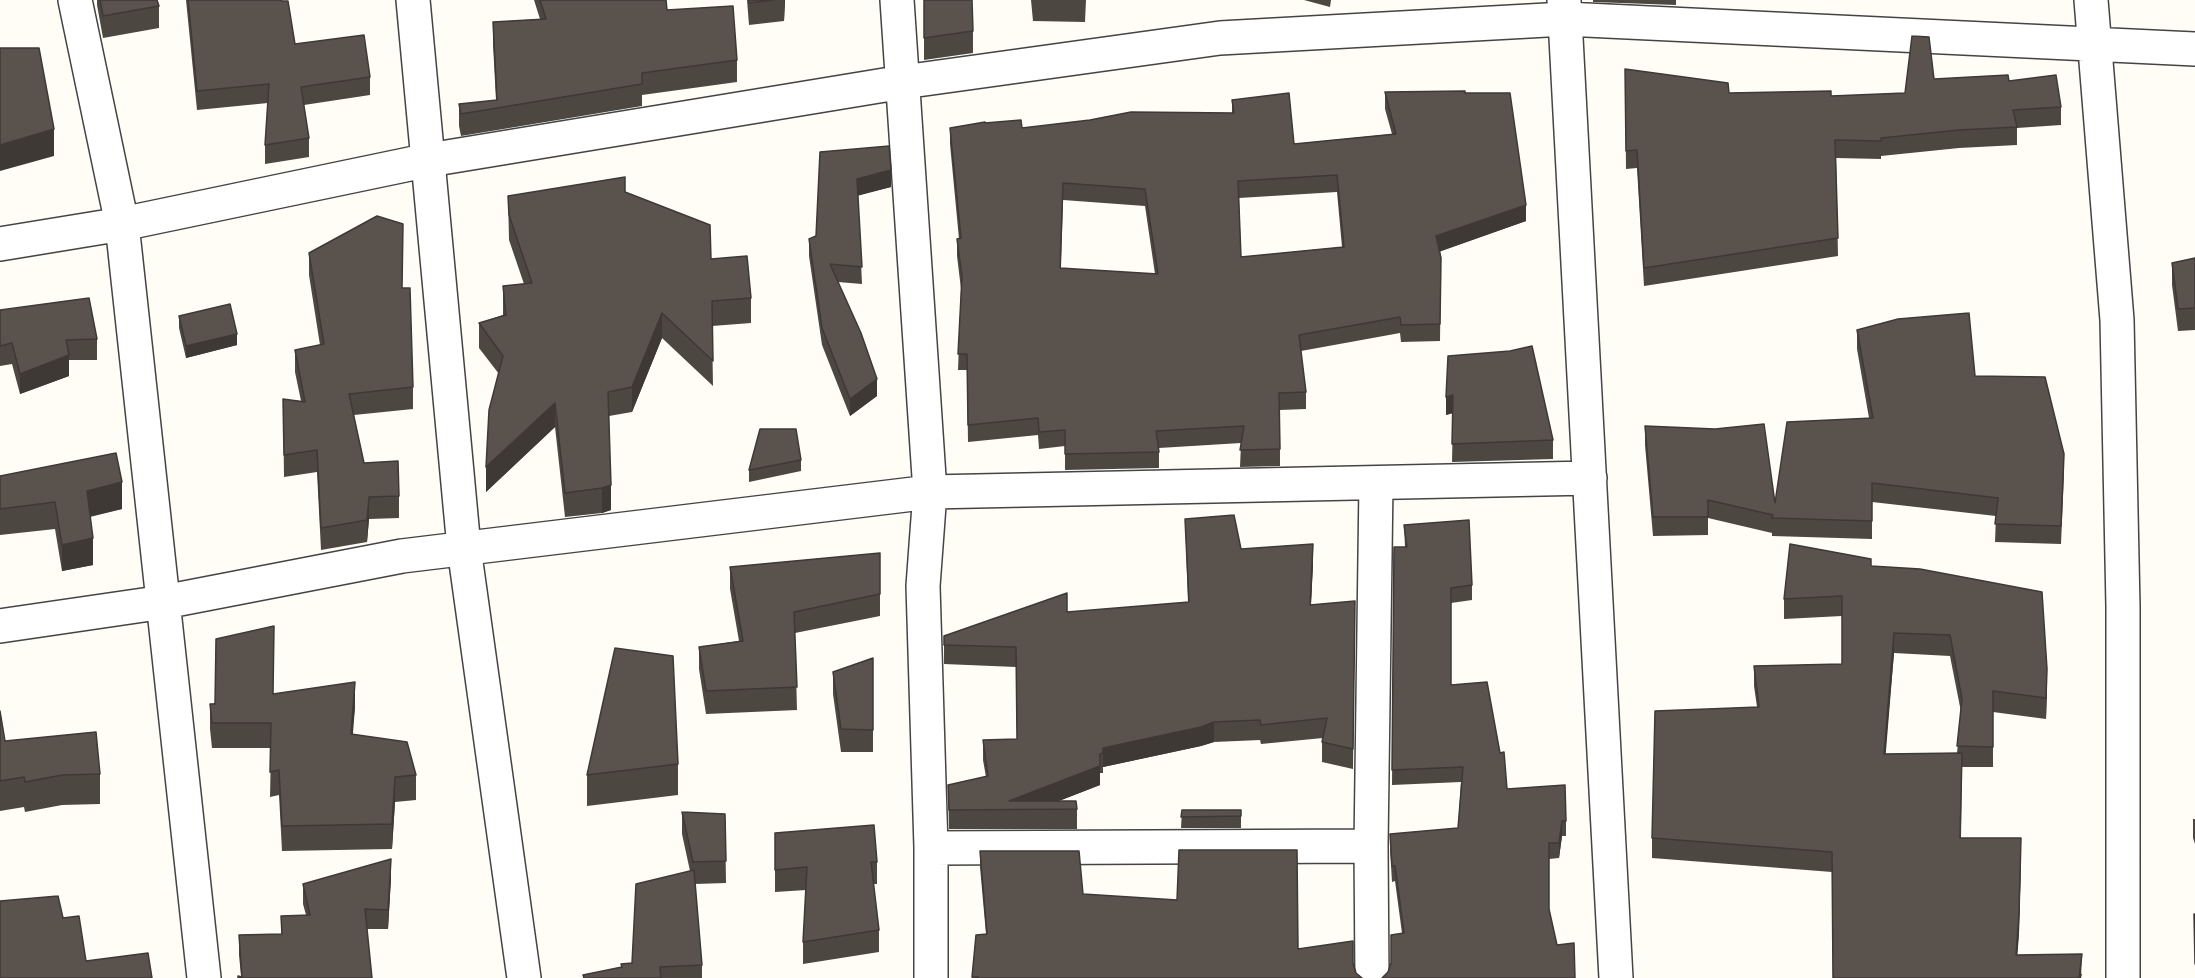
<!DOCTYPE html>
<html>
<head>
<meta charset="utf-8">
<style>
	body { margin:0 }
	canvas { display:block; background:#fffdf5 }
</style>
</head>
<body>
<canvas width="2195" height="978"></canvas>
<script>
const g = document.querySelector('canvas').getContext('2d');
g.lineJoin = 'round';
function toPath(rows) {
  const path = new Path2D();
  for (const r of rows) {
    path.moveTo(r[0], r[1]);
    for (let i = 2; i < r.length; i += 2) path.lineTo(r[i], r[i + 1]);
  }
  return path;
}
function strokePath(path, color, width, dash) {
  g.strokeStyle = color;
  g.lineWidth = width;
  g.lineCap = dash ? 'butt' : 'round';
  g.setLineDash(dash || []);
  g.stroke(path);
}
function fill(path, color) {
  g.fillStyle = color;
  g.fill(path, 'evenodd');
}
const minor = toPath([
	[75,0,122,224,204,978],
	[413,0,464,548,524,978],
	[897,0,930,492,923,586,931,848,931,978],
	[1564,0,1616,978],
	[2091,0,2117,320,2123,607,2123,978],
	[0,244,122,224,429,160,903,82,1220,38,1565,19,2195,49],
	[0,626,164,602,402,556,930,492,1590,478],
	[931,848,1371,846],
	[1372,978,1371,846,1376,483]
]);
strokePath(minor, '#444', 36);
strokePath(minor, '#fff', 33);
fill(toPath([
	[97,0,157,0,159,6,159,28,103,38,97,5],
	[186,0,281,0,295,44,370,77,370,95,304,105,309,138,309,157,265,164,265,145,268,103,197,110],
	[534,0,666,0,667,10,737,60,737,82,642,95,642,106,461,136,459,126,459,104,496,100,493,44,493,22,540,19],
	[747,0,785,0,784,21,749,25],
	[924,0,973,31,973,53,924,60],
	[1031,0,1086,0,1085,22,1033,21],
	[1304,0,1331,0,1330,7],
	[1593,0,1676,0,1676,5,1593,2],
	[1625,69,1729,93,1831,96,1905,93,1934,79,2009,81,2061,107,2061,125,2017,128,2017,145,1959,148,1881,156,1881,159,1836,158,1838,256,1644,286,1637,168,1626,169],
	[1385,92,1465,93,1526,221,1440,251,1441,258,1440,341,1401,342,1400,333,1301,351,1306,392,1306,409,1280,410,1280,466,1240,467,1241,443,1159,448,1159,468,1065,470,1065,446,1039,449,1038,435,968,442,967,370,958,370,961,289,957,256,957,239,959,239,950,144,950,128,985,123,1022,128,1232,113,1232,100,1294,144,1392,134,1385,109],
	[1337,192,1342,247,1241,257,1239,198],
	[1063,200,1145,206,1155,274,1061,268],
	[820,152,891,187,858,195,862,284,838,282,877,396,850,416,822,345,809,256,809,239,816,236],
	[625,192,711,259,751,298,751,323,712,326,713,386,662,338,632,412,609,416,611,510,602,513,565,517,555,427,486,492,499,374,479,348,479,323,503,315,503,286,524,284,509,240,508,196],
	[403,246,402,288,413,387,413,409,354,415,364,463,399,496,399,518,369,519,367,542,321,550,317,472,284,477,283,399,301,401,295,372,295,350,320,345,309,275,309,253],
	[2195,258,2195,330,2178,331,2172,285,2172,263],
	[0,310,97,339,97,360,69,360,69,376,20,394,12,364,0,366],
	[179,316,237,345,186,358,179,328],
	[1857,330,1975,376,2064,473,2061,544,1995,542,1996,516,1872,502,1872,539,1772,536,1772,533,1708,518,1708,535,1653,536,1645,445,1645,426,1715,429,1775,503,1869,418,1857,349],
	[1446,397,1553,440,1553,459,1452,462,1453,413,1446,415],
	[801,460,801,471,749,482,749,470],
	[0,476,122,509,90,517,93,565,62,571,55,529,0,535],
	[1185,519,1241,549,1313,563,1311,605,1355,601,1353,769,1322,762,1322,742,1323,738,1261,744,1260,740,1214,742,1201,746,1103,767,1103,773,1100,773,1100,785,1059,801,1077,809,1077,829,949,829,948,785,986,777,983,760,983,740,1017,739,1016,667,944,664,944,636,1067,612,1188,603],
	[1404,525,1472,585,1472,600,1451,603,1451,685,1500,753,1507,789,1566,821,1566,836,1562,836,1559,858,1549,859,1549,909,1557,945,1388,972,1402,933,1395,881,1392,882,1390,849,1390,834,1458,828,1461,782,1392,785,1394,547,1405,547],
	[880,553,880,616,795,633,797,710,706,714,699,669,699,647,739,641,730,589,730,567],
	[1871,566,2047,689,2046,719,1993,712,1993,767,1962,767,1961,838,2021,858,2019,933,2017,955,2082,974,2081,978,1833,978,1832,872,1652,858,1652,838,1757,707,1754,686,1754,666,1842,664,1842,616,1784,619,1784,599],
	[1894,653,1950,656,1961,712,1957,753,1885,754],
	[873,658,873,752,841,752,833,694,833,672],
	[273,694,355,707,352,734,416,775,416,800,395,802,392,849,282,851,279,795,270,797,271,748,212,748,210,729,210,704],
	[0,711,5,741,100,774,100,804,62,805,25,812,24,807,0,811],
	[678,764,678,795,587,806,587,775],
	[1182,810,1241,810,1241,828,1181,828],
	[682,812,725,814,726,883,695,884,702,965,702,978,583,978,583,975,621,967,621,964,632,963,690,871,682,834],
	[2193,819,2195,819,2195,844,2193,838],
	[775,833,877,862,877,884,873,884,879,930,879,952,803,964,803,942,806,890,775,892],
	[980,851,1083,894,1353,963,1356,973,1362,978,972,978,976,935,986,934,980,867],
	[391,878,388,929,367,929,372,978,241,976,239,955,239,935,281,934,281,916,306,915,303,904,303,884]
]), '#4d4742');
fill(toPath([
	[784,0,785,0,784,21],
	[54,129,54,156,0,171,0,145],
	[891,170,891,187,857,196,857,179],
	[1526,205,1526,221,1436,253,1436,236],
	[662,313,662,338,632,412,632,387],
	[237,334,237,345,186,358,186,346],
	[69,355,69,376,20,394,20,374],
	[877,379,877,396,850,416,850,399],
	[1453,395,1453,413,1446,415,1446,397],
	[555,403,555,427,486,492,486,467],
	[122,482,122,509,87,517,87,491],
	[611,485,611,510,602,513,602,488],
	[369,497,369,519,367,542,367,520],
	[93,538,93,565,62,571,62,545],
	[1313,544,1313,563,1310,624,1310,605],
	[1894,633,1894,653,1884,775,1884,754],
	[2047,669,2047,689,2046,719,2046,698],
	[355,682,355,707,351,759,351,734],
	[1214,722,1214,742,1201,746,1103,767,1103,748],
	[1100,766,1100,785,1038,809,1009,801],
	[395,777,395,802,392,849,392,824],
	[1562,821,1562,836,1559,858,1559,843],
	[2021,858,2019,933,2016,975,2016,955],
	[391,859,391,878,388,929,388,910],
	[2082,954,2081,978,2079,978]
]), '#3f3936');
const building = toPath([
	[100,0,157,0,159,6,103,16,100,0],
	[188,0,281,0,282,1,288,1,295,44,364,35,370,77,301,87,309,138,265,145,269,84,197,91,188,0],
	[540,0,666,0,667,10,733,6,737,60,642,73,642,84,461,114,459,104,497,100,493,22,546,19,540,0],
	[749,0,773,0,749,3,749,0],
	[924,0,972,0,973,31,924,38,924,0],
	[1912,36,1929,37,1934,79,2008,75,2009,81,2056,75,2061,107,2013,110,2017,127,1959,130,1881,138,1881,141,1835,140,1838,238,1644,268,1637,150,1626,151,1625,69,1728,83,1729,93,1831,91,1831,96,1905,93,1912,36],
	[0,48,39,48,54,129,0,145,0,48],
	[1465,91,1465,93,1510,93,1526,205,1436,236,1441,258,1440,324,1401,325,1400,317,1299,335,1306,392,1279,393,1280,449,1240,450,1244,426,1156,431,1159,452,1065,454,1065,430,1039,432,1038,418,968,425,967,354,958,354,962,277,957,239,961,238,950,128,985,122,985,123,1021,120,1022,128,1090,120,1131,112,1234,113,1232,100,1289,93,1294,144,1396,134,1385,92,1465,91],
	[1337,175,1344,247,1241,257,1238,181,1337,175],
	[1063,183,1145,189,1158,274,1060,268,1063,183],
	[889,146,891,170,857,179,862,267,830,264,861,333,877,379,850,399,822,328,809,239,816,236,820,152,889,146],
	[625,177,625,192,710,225,711,259,747,256,751,298,712,301,713,361,662,313,632,387,608,392,611,485,602,488,565,493,555,403,486,467,489,410,503,356,479,323,506,315,503,286,532,283,509,215,508,196,625,177],
	[377,216,403,224,402,288,410,288,413,387,349,394,364,463,398,461,399,496,369,497,367,520,321,528,317,450,284,455,283,399,305,402,295,350,324,344,309,253,377,216],
	[2195,258,2195,308,2178,309,2172,263,2195,258],
	[89,298,97,339,66,340,69,355,20,374,12,343,0,346,0,310,89,298],
	[230,304,237,334,186,346,179,316,230,304],
	[1969,313,1975,376,2045,377,2064,454,2061,526,1995,524,1998,498,1872,483,1872,521,1772,518,1773,515,1708,500,1708,517,1653,517,1645,426,1715,429,1764,424,1775,503,1787,422,1873,418,1857,330,1898,319,1969,313],
	[1532,346,1553,440,1452,444,1453,395,1446,397,1448,356,1510,351,1532,346],
	[760,429,796,429,801,460,749,470,760,429],
	[116,453,122,482,87,491,93,538,62,545,55,502,0,509,0,476,116,453],
	[1234,515,1241,549,1313,544,1310,605,1355,601,1353,749,1322,742,1327,718,1261,725,1260,720,1214,722,1201,727,1103,748,1103,753,1100,754,1100,766,1009,801,1076,801,1077,809,949,810,948,785,988,776,983,740,1017,739,1016,647,944,645,944,636,1067,593,1067,612,1189,602,1185,519,1234,515],
	[1469,520,1472,585,1451,588,1451,685,1487,682,1500,753,1504,752,1507,789,1565,785,1566,821,1562,821,1559,843,1549,843,1549,909,1557,945,1574,943,1575,978,1382,978,1388,972,1391,963,1391,935,1404,933,1395,866,1392,866,1390,834,1458,828,1463,767,1392,770,1394,547,1407,547,1404,525,1469,520],
	[1790,544,1871,559,1871,566,1920,569,2042,592,2047,669,2046,698,1993,691,1993,747,1957,746,1962,699,1950,635,1894,633,1884,754,1962,753,1960,838,2021,838,2019,913,2016,955,2082,954,2079,978,1833,978,1832,852,1652,838,1655,711,1759,707,1754,666,1842,664,1842,596,1784,599,1790,544],
	[880,553,880,594,794,612,797,687,706,691,699,647,743,641,730,567,880,553],
	[274,626,273,694,355,682,351,734,407,742,416,775,395,777,392,824,282,826,279,770,270,772,271,723,212,723,210,704,215,704,216,639,274,626],
	[615,648,673,656,678,764,587,775,615,648],
	[873,658,873,730,841,729,833,672,873,658],
	[0,711,5,741,96,732,100,774,62,775,25,782,24,777,0,781,0,711],
	[1182,810,1241,810,1241,816,1181,817,1182,810],
	[682,812,725,814,726,861,693,862,682,812],
	[874,825,877,862,871,862,879,930,803,942,807,867,775,870,775,833,874,825],
	[1179,850,1297,850,1298,949,1353,941,1353,963,1356,973,1362,978,978,978,978,977,972,977,976,935,987,934,980,851,1079,851,1083,894,1177,900,1179,850],
	[391,859,388,910,365,909,372,978,238,978,238,976,242,977,239,935,282,934,281,916,310,915,303,884,391,859],
	[694,870,702,965,660,967,661,978,584,978,583,975,622,967,621,964,632,963,636,884,694,870],
	[58,896,63,918,79,916,86,961,148,953,152,978,0,978,0,901,58,896],
	[2194,914,2195,914,2195,964,2194,914]
]);
fill(building, '#5a524d');
strokePath(building, '#3f3936', 1.5);
</script>
</body>
</html>
